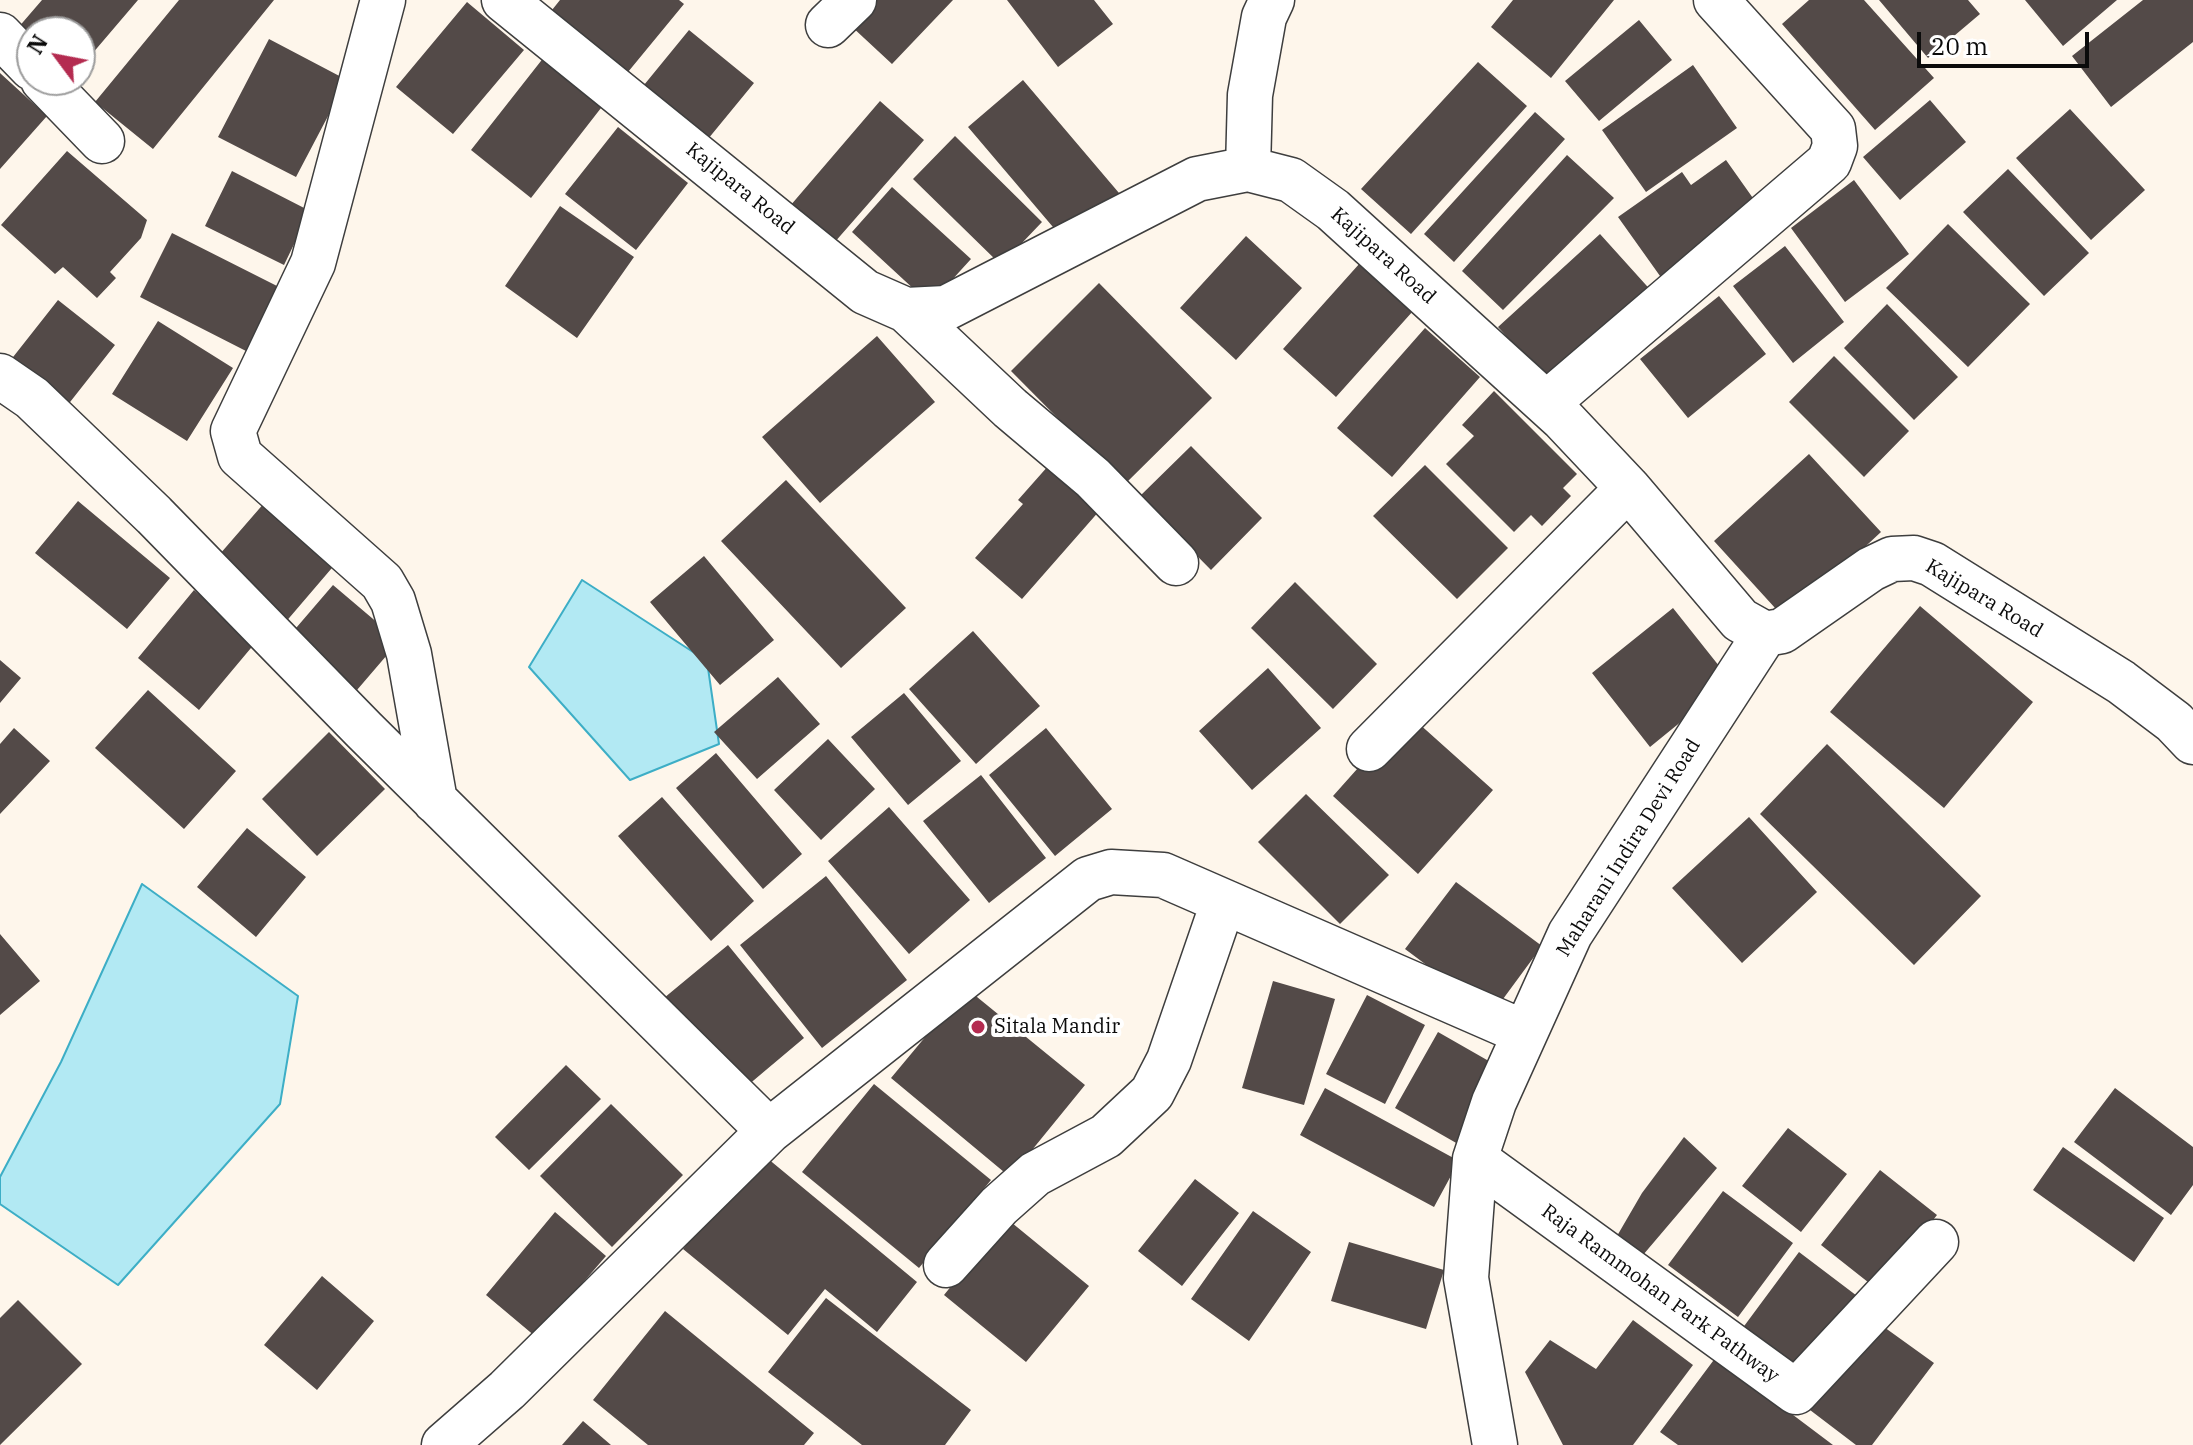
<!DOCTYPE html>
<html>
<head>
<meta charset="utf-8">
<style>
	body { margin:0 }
	#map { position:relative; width:2193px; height:1445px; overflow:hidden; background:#fef6eb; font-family:"IBM Plex Serif",serif }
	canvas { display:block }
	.north { position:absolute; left:16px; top:16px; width:80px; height:80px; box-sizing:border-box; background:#fff; border:2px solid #9d9d9d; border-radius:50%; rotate:302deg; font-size:22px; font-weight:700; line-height:32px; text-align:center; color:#0b0b0b }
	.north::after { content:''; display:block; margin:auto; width:28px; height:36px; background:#b42b50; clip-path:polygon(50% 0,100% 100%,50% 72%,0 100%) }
	.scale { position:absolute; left:1917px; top:32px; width:172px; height:36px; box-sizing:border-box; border:4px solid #0b0b0b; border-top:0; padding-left:10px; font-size:24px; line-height:28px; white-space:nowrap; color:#0b0b0b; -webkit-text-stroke:6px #fff; paint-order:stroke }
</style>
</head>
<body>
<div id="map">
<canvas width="2193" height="1445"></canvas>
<div class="north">N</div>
<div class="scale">20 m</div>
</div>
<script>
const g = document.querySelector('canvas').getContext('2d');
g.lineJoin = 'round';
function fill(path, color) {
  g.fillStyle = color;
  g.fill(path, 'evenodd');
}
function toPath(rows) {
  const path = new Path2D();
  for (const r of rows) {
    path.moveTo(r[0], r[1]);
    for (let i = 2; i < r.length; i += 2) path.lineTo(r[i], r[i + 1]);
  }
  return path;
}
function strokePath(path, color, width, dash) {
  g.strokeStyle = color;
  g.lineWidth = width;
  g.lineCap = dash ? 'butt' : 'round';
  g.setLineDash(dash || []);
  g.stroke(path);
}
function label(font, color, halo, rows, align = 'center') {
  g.font = font + ' "IBM Plex Serif",serif';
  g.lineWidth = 8;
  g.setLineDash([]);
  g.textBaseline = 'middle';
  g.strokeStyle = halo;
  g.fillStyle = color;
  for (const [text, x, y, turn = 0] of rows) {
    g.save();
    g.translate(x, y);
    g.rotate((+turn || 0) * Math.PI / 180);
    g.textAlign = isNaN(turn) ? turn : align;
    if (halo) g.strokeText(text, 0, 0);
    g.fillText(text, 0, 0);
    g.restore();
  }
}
const water = toPath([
	[582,580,707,661,719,744,630,780,529,667,582,580],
	[142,884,298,996,280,1104,118,1285,0,1204,0,1177,61,1062,142,884]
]);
fill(water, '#b2e9f3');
strokePath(water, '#3daec6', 2);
fill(toPath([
	[42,0,138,0,80,68,80,32,32,32,32,42,17,29],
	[179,0,274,0,153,149,95,102],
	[560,0,679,0,684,4,628,72,552,10],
	[874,0,953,0,892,64,850,25],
	[1007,0,1094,0,1113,24,1058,67],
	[1513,0,1614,0,1551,78,1491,27],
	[1809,0,1864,0,1934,78,1875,130,1782,24],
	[1879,0,1968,0,1980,14,1928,58],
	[2025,0,2117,0,2063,46],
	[2143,0,2193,0,2193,42,2111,107,2072,56],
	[467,2,524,50,453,134,396,87],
	[1639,20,1672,60,1599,121,1565,81],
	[689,30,754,83,708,139,644,85],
	[269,39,347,80,296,177,218,137],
	[548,52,608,99,531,198,471,150],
	[1478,62,1527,106,1411,234,1361,189],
	[1693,65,1737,128,1646,192,1602,130],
	[0,73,47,116,0,169],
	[1023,80,1119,193,1064,240,968,127],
	[1930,100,1966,142,1900,200,1863,157],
	[880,101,924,140,834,243,790,206],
	[2070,109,2145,190,2091,240,2016,158],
	[1535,112,1565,139,1454,262,1424,234],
	[618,127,688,183,636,250,565,194],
	[955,136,1042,222,1001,265,913,179],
	[67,151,147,220,141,238,110,272,116,278,97,298,63,267,55,274,1,225],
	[1567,155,1614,198,1503,310,1462,271],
	[1726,160,1755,201,1665,283,1618,217,1682,172,1691,185],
	[2008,169,2089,253,2044,296,1963,212],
	[232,171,310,211,284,265,205,226],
	[1854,180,1909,254,1845,302,1791,228],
	[892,187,971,259,930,304,852,232],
	[560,206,634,257,577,338,505,286],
	[1948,224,2030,304,1968,367,1886,288],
	[172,233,279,287,246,351,140,297],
	[1600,234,1655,295,1553,388,1498,327],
	[1246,236,1302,288,1236,360,1180,308],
	[1785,246,1844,322,1793,363,1733,286],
	[1360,263,1413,311,1336,397,1283,349],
	[1099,283,1212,398,1124,485,1011,371],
	[1719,296,1766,354,1688,418,1640,359],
	[58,300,115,345,63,411,6,366],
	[1887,304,1958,377,1914,420,1844,348],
	[158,321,233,368,187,441,112,394],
	[1425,328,1480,377,1392,477,1337,428],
	[877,336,935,402,820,503,762,437],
	[1834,356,1909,431,1864,477,1789,402],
	[1494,391,1577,474,1563,488,1571,496,1542,526,1531,515,1514,532,1446,464,1474,436,1462,425],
	[1191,446,1262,518,1211,570,1139,497],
	[1809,454,1881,532,1786,620,1714,541],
	[1049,465,1101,509,1022,599,975,558,1023,504,1018,500],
	[1425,465,1508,548,1457,599,1373,516],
	[786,480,906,608,841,668,721,541],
	[272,494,343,555,284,624,213,562],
	[78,501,170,578,127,629,35,553],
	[704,556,774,640,720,685,650,602],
	[1295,582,1377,664,1333,709,1251,628],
	[333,585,399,641,351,697,284,642],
	[194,590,256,642,199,710,138,658],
	[1920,606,2033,702,1944,808,1830,712],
	[1673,608,1731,681,1650,747,1592,673],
	[973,631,1040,706,976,764,909,689],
	[0,660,21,678,0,703],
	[1268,668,1321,728,1252,790,1199,731],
	[778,677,820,724,757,779,714,732],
	[148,690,236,771,184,829,95,748],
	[904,693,961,761,908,805,851,737],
	[1407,713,1493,790,1418,874,1333,796],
	[14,728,50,761,0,814,0,744],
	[1046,728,1112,809,1055,856,989,775],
	[329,732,385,789,317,856,262,799],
	[828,739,875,789,821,840,774,790],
	[1827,744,1981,896,1914,965,1760,814],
	[716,753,802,854,763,889,676,788],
	[981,775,1046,858,989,903,923,821],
	[1306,794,1389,875,1340,924,1258,842],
	[662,797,754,901,711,941,618,836],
	[889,807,970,900,909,954,828,861],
	[1749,817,1817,892,1742,963,1672,888],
	[247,828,306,877,256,937,197,887],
	[826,876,907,980,822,1048,740,945],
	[1456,882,1542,946,1492,1014,1405,949],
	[0,934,40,981,0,1015],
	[728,945,804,1038,741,1091,664,998],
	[1273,981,1335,999,1304,1105,1242,1088],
	[966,988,1085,1085,1010,1177,891,1078],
	[1367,995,1425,1025,1385,1104,1326,1074],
	[1438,1032,1501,1068,1458,1144,1395,1108],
	[566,1065,601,1099,529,1170,495,1137],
	[874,1084,991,1180,919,1268,802,1172],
	[1325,1088,1459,1161,1434,1207,1300,1135],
	[2115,1088,2193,1147,2193,1185,2171,1215,2074,1142],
	[611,1104,683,1175,612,1247,540,1176],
	[1788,1128,1847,1174,1801,1232,1742,1186],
	[1684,1137,1717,1168,1643,1255,1617,1236,1642,1193],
	[2063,1147,2164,1218,2134,1262,2033,1190],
	[761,1153,917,1282,877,1332,825,1289,788,1335,683,1249],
	[1880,1170,1937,1215,1878,1290,1821,1245],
	[1195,1179,1239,1213,1182,1286,1138,1251],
	[1723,1191,1793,1243,1738,1317,1668,1265],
	[1253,1211,1311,1252,1249,1341,1191,1299],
	[555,1212,606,1256,536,1337,486,1295],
	[1006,1218,1089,1286,1026,1362,944,1295],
	[1349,1242,1444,1270,1426,1329,1331,1301],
	[1799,1252,1865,1302,1808,1370,1736,1337],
	[322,1276,374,1321,317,1390,264,1345],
	[826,1298,971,1410,945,1445,862,1445,768,1372],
	[18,1300,82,1364,0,1445,0,1318],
	[665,1311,814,1433,804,1445,648,1445,593,1400],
	[1633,1320,1693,1365,1633,1445,1563,1445,1525,1372,1550,1340,1596,1369],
	[1877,1322,1934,1363,1872,1445,1856,1445,1810,1410],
	[1716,1357,1833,1445,1678,1445,1660,1432],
	[583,1421,611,1445,562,1445]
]), '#534a48');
const street = toPath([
	[383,0,313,263,233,431,240,456,382,582,393,601,409,654,435,801],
	[504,0,865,292,906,310,946,308,1197,179,1248,169,1291,180,1333,210,1562,418,1628,488,1740,620,1765,634,1782,631,1871,569,1892,559,1914,558,1932,564,2121,682,2174,722,2193,742],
	[828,25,854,0],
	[0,35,32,68],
	[43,80,102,141],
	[1248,169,1250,95,1264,17,1272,0],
	[906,310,1010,408,1093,478,1176,563],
	[0,376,32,398,154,515,364,730,769,1131],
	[1547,403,1829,162,1835,146,1833,129,1716,0],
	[1369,749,1628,488],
	[1475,1159,1796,1392,1936,1242],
	[946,1265,999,1206,1035,1174,1106,1136,1152,1093,1169,1060,1223,903],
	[444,1445,507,1390,769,1131,1088,879,1111,872,1163,875,1525,1033],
	[1495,1445,1466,1278,1475,1159,1494,1102,1570,934,1765,634]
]);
strokePath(street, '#3e3e3e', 47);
strokePath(street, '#fff', 44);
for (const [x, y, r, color] of [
	[978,1027,8,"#b42b50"]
]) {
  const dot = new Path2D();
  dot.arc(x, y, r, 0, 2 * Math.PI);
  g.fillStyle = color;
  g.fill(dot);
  strokePath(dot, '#fff', 3);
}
label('20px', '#0b0b0b', '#fff', [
	["Kajipara Road",740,189,39],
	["Kajipara Road",1383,256,42],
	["Kajipara Road",1984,599,31],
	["Maharani Indira Devi Road",1629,848,-58],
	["Raja Rammohan Park Pathway",1660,1294,36]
]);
label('20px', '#0b0b0b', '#fff', [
	["Sitala Mandir",994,1027]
], 'left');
</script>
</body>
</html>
